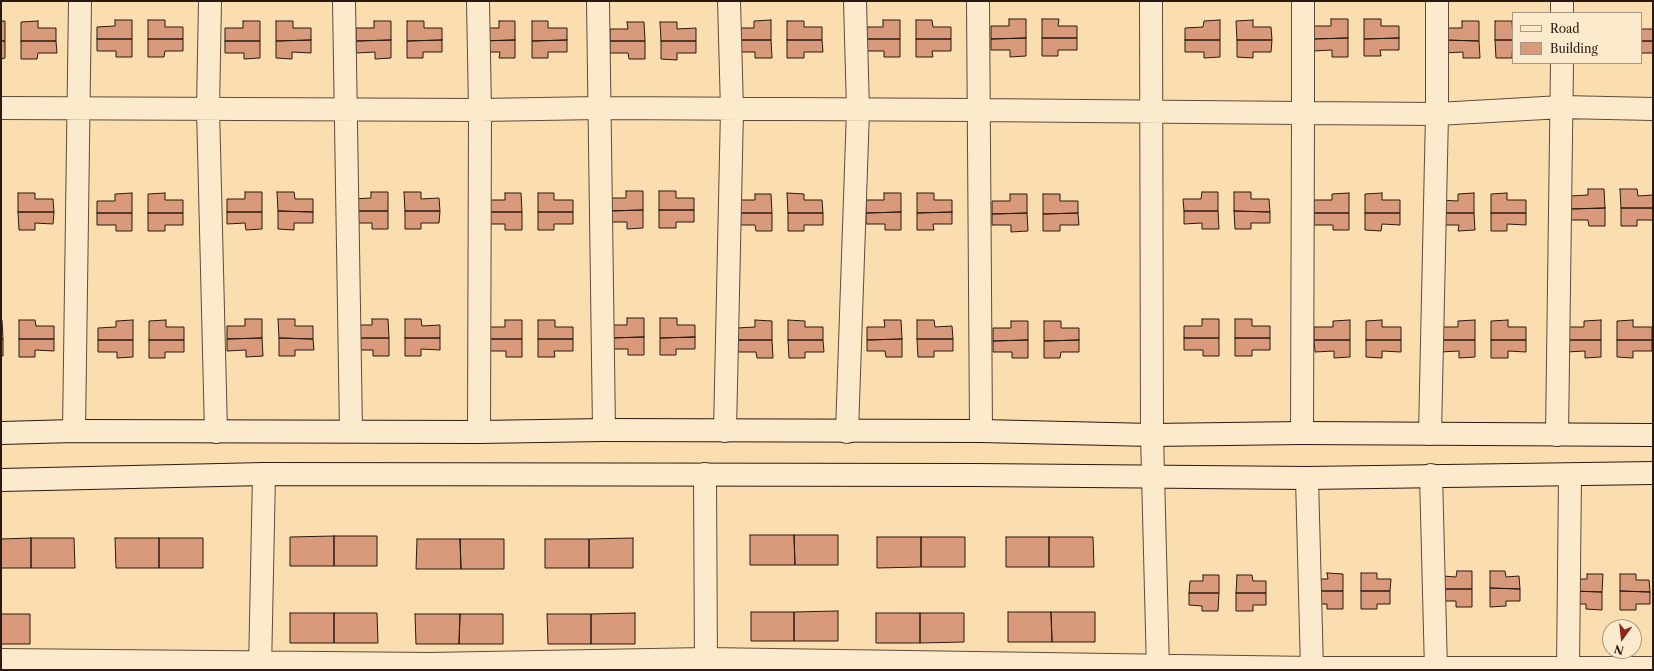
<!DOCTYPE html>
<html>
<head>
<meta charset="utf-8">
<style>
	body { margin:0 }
	#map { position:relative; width:1654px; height:671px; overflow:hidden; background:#fbdeb0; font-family:"Libre Caslon Text",serif }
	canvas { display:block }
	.frame { position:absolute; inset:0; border:2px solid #2b1a12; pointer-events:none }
	.legend { position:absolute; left:1512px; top:12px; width:130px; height:52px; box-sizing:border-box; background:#fceacc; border:1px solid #a89782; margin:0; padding:5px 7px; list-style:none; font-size:12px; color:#2b1a12 }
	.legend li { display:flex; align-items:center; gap:8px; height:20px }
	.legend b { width:20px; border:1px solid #a89782 }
	.north { position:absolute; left:1602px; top:619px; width:40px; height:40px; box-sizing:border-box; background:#fceacc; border:1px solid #a89782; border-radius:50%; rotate:195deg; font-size:11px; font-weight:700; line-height:16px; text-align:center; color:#2b1a12 }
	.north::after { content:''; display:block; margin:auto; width:14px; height:18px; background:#8f2418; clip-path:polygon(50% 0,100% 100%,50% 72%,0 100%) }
</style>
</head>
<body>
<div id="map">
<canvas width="1654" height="671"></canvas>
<div class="frame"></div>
<ul class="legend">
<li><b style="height:5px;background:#fceacc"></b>Road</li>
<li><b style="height:11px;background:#d89a7b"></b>Building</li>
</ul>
<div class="north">N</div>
</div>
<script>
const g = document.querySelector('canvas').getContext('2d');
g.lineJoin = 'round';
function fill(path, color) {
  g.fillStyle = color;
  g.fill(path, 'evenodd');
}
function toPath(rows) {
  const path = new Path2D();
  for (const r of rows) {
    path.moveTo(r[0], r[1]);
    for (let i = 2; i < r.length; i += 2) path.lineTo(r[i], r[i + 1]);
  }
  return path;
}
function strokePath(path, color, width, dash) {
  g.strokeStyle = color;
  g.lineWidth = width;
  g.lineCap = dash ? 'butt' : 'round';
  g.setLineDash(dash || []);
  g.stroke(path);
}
const building = toPath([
	[1009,19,1026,19,1026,38,991,39,991,26,1009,26,1009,19],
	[1042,19,1059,19,1058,26,1077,26,1077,38,1042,38,1042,19],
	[1331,19,1348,19,1348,38,1313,39,1313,26,1331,26,1331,19],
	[1364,19,1381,19,1381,26,1399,26,1399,38,1364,39,1364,19],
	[115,20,132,20,132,39,97,39,97,27,115,26,115,20],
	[148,20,165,20,165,27,183,27,183,39,148,39,148,20],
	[771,20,771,40,736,40,736,28,754,28,754,21,771,20],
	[883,20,900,20,900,39,865,39,865,27,883,27,883,20],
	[916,20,932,20,933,27,951,27,951,39,916,39,916,20],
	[1220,20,1220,40,1185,40,1185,28,1203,27,1204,21,1220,20],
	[1253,20,1253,27,1271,27,1272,40,1237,40,1236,21,1253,20],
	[1,21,5,21,5,41,1,41,1,21],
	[38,21,38,28,56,28,56,41,21,41,21,22,38,21],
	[243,21,260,21,260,41,225,41,225,28,243,28,243,21],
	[276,21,293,21,293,28,311,28,311,40,276,41,276,21],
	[374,21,391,21,391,40,356,41,356,28,374,28,374,21],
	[407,21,424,21,424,28,442,28,442,40,407,41,407,21],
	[499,21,515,21,515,40,480,41,480,28,499,28,499,21],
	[532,21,548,21,548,28,567,28,567,40,532,41,532,21],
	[787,21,804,21,804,27,822,27,822,40,787,40,787,21],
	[1462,21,1479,21,1479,41,1444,40,1444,28,1462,28,1462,21],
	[1495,21,1512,21,1513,40,1495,40,1495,21],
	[627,22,644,22,645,41,610,41,610,29,628,29,627,22],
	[660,22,677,22,677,29,696,28,696,41,661,41,660,22],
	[1641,29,1653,29,1653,41,1641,41,1641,29],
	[1026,38,1026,56,1010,57,1010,50,991,50,991,39,1026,38],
	[1042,38,1077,38,1077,50,1058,50,1058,56,1042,56,1042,38],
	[1348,38,1348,57,1332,57,1332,50,1313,51,1313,39,1348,38],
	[1399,38,1399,50,1380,50,1381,56,1364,56,1364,39,1399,38],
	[97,39,132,39,132,57,116,57,116,51,97,51,97,39],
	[148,39,183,39,183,51,165,51,164,57,148,57,148,39],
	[865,39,900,39,900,57,884,57,884,51,865,51,865,39],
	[916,39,951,39,951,51,932,51,933,57,916,57,916,39],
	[311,40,311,53,292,52,292,59,276,58,276,41,311,40],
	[391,40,391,58,375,59,375,52,356,53,356,41,391,40],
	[442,40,442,52,423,52,423,58,407,58,407,41,442,40],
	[515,40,515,58,499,58,500,52,481,52,480,41,515,40],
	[567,40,567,52,548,52,548,58,532,58,532,41,567,40],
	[736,40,771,40,772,58,755,58,755,52,736,52,736,40],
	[787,40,822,40,823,52,804,52,804,58,787,58,787,40],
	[1185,40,1220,40,1220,57,1204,58,1204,52,1185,52,1185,40],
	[1237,40,1272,40,1271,52,1253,52,1253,58,1237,57,1237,40],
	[1444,40,1479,41,1480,58,1463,58,1463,52,1444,53,1444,40],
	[1495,40,1513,40,1512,58,1496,58,1495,40],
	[1,41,5,41,5,58,1,59,1,41],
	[21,41,56,41,57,53,38,53,37,59,21,59,21,41],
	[225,41,260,41,260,58,244,59,244,53,225,53,225,41],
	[610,41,645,41,645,59,629,59,628,53,610,53,610,41],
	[661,41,696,41,696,53,677,53,677,60,661,59,661,41],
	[1641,41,1653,41,1653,53,1641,53,1641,41],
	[1588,189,1604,189,1605,208,1570,209,1570,196,1588,195,1588,189],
	[1620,189,1637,189,1638,196,1653,195,1653,208,1621,208,1620,189],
	[626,191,643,191,643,210,608,211,608,198,626,198,626,191],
	[659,191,676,191,676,198,694,198,694,210,659,210,659,191],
	[245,192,262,192,262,212,227,212,227,199,245,199,245,192],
	[277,192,294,192,295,199,313,199,313,212,278,211,277,192],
	[371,192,388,192,388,211,353,211,353,199,371,198,371,192],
	[404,192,421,192,421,199,439,198,440,211,405,211,404,192],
	[1202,192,1218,192,1218,211,1184,211,1183,199,1201,199,1202,192],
	[1234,192,1251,192,1251,199,1269,199,1270,212,1234,211,1234,192],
	[18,193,35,193,35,199,53,199,54,212,18,212,18,193],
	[132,193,132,213,97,213,97,201,115,201,115,194,132,193],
	[165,193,165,200,183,200,183,213,148,213,148,194,165,193],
	[505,193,521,193,522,212,486,212,486,200,505,200,505,193],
	[538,193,554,193,554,200,573,200,573,212,538,212,538,193],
	[787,193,804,194,804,200,822,200,823,213,788,213,787,193],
	[884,193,901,193,901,212,866,213,866,200,884,200,884,193],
	[917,193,934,193,934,200,952,200,952,212,917,213,917,193],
	[1349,193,1349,213,1314,213,1314,200,1332,200,1332,194,1349,193],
	[1382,193,1382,200,1400,200,1400,213,1365,213,1365,194,1382,193],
	[1474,193,1474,213,1439,213,1439,200,1458,201,1458,194,1474,193],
	[1507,193,1507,200,1526,200,1526,213,1491,213,1491,194,1507,193],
	[755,194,771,194,772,213,737,213,737,200,755,200,755,194],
	[1010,194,1027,194,1027,213,992,214,992,201,1010,201,1010,194],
	[1043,194,1060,194,1060,201,1078,201,1078,213,1043,214,1043,194],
	[1605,208,1605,226,1589,226,1588,220,1570,220,1570,209,1605,208],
	[1621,208,1653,208,1653,220,1637,220,1637,226,1621,226,1621,208],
	[643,210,643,228,627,229,627,222,608,222,608,211,643,210],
	[659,210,694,210,694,222,676,222,676,228,659,228,659,210],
	[278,211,313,212,313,223,294,223,294,230,278,229,278,211],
	[353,211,388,211,388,229,372,229,372,223,354,223,353,211],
	[405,211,440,211,439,223,421,223,421,229,405,229,405,211],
	[1184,211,1218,211,1219,229,1202,229,1202,223,1184,224,1184,211],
	[1234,211,1270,212,1270,223,1251,223,1251,229,1235,229,1234,211],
	[18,212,54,212,53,224,35,223,35,230,19,230,18,212],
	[227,212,262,212,262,229,246,230,245,223,227,224,227,212],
	[486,212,522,212,522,230,505,230,505,224,486,224,486,212],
	[538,212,573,212,573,224,554,224,554,230,538,230,538,212],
	[901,212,901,230,885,230,885,224,866,224,866,213,901,212],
	[952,212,952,224,933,224,934,230,917,230,917,213,952,212],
	[97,213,132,213,132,231,116,231,116,225,97,225,97,213],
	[148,213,183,213,183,225,165,225,165,231,148,231,148,213],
	[737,213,772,213,772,231,756,231,755,225,737,225,737,213],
	[788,213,823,213,823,225,804,225,804,231,788,231,788,213],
	[1027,213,1028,231,1011,232,1011,225,992,225,992,214,1027,213],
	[1078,213,1079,225,1060,225,1060,231,1043,231,1043,214,1078,213],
	[1314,213,1349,213,1349,230,1333,230,1333,225,1314,225,1314,213],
	[1365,213,1400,213,1400,225,1382,224,1381,231,1365,230,1365,213],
	[1439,213,1474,213,1475,230,1458,231,1459,225,1440,225,1439,213],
	[1491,213,1526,213,1526,225,1507,224,1507,231,1491,231,1491,213],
	[627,318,644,318,644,337,609,338,609,325,627,325,627,318],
	[660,318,677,318,677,325,695,325,695,337,660,338,660,318],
	[245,319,262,319,262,338,227,339,227,326,245,326,245,319],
	[278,319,295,319,295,326,313,326,313,339,279,338,278,319],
	[372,319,388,319,389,338,354,338,354,325,372,325,372,319],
	[405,319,421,319,422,326,440,325,440,338,405,338,405,319],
	[1202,319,1219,319,1219,338,1184,338,1184,326,1202,326,1202,319],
	[1235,319,1252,319,1252,326,1270,326,1270,338,1235,338,1235,319],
	[1,320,2,320,3,339,1,339,1,320],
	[19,320,35,320,36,326,54,326,54,339,19,339,19,320],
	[133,320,133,340,98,340,98,328,116,327,116,321,133,320],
	[166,320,166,327,184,327,184,340,149,340,149,321,166,320],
	[505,320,522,320,522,339,487,339,487,327,505,327,505,320],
	[538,320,555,320,555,327,573,327,573,339,538,339,538,320],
	[755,320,772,321,772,340,738,340,737,328,755,327,755,320],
	[788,320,805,321,805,327,823,327,823,340,788,340,788,320],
	[884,320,901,320,902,339,867,340,867,327,885,327,884,320],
	[917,320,934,320,935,327,952,326,953,339,917,339,917,320],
	[1350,320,1350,340,1314,340,1314,327,1333,327,1333,321,1350,320],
	[1382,320,1382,327,1401,327,1401,340,1366,340,1366,321,1382,320],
	[1475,320,1475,340,1440,340,1440,327,1458,327,1458,321,1475,320],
	[1508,320,1508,327,1526,327,1526,340,1491,340,1491,321,1508,320],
	[1601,320,1601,340,1565,340,1565,327,1584,327,1584,321,1601,320],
	[1633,320,1633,327,1652,327,1652,340,1617,340,1617,321,1633,320],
	[1011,321,1028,321,1028,340,993,341,993,328,1011,328,1011,321],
	[1044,321,1061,321,1061,328,1079,328,1079,340,1044,341,1044,321],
	[644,337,644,355,628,355,628,349,609,349,609,338,644,337],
	[695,337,695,349,676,349,676,355,660,355,660,338,695,337],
	[262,338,263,356,246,357,246,350,227,351,227,339,262,338],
	[279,338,313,339,314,350,295,350,295,356,279,356,279,338],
	[354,338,389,338,389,356,373,356,373,350,354,350,354,338],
	[405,338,440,338,440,350,421,349,421,356,405,356,405,338],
	[1184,338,1219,338,1219,356,1203,356,1203,350,1184,350,1184,338],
	[1235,338,1270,338,1270,350,1252,350,1252,356,1235,356,1235,338],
	[1,339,3,339,3,356,1,356,1,339],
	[19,339,54,339,54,351,35,350,35,357,19,357,19,339],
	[487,339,522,339,522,357,506,357,506,351,487,351,487,339],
	[538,339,573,339,573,351,554,351,555,357,538,357,538,339],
	[902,339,902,357,886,357,885,351,867,351,867,340,902,339],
	[917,339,953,339,953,351,934,351,934,357,918,357,917,339],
	[98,340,133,340,133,357,117,358,117,352,98,352,98,340],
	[149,340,184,340,184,352,165,352,165,358,149,358,149,340],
	[738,340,772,340,773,358,757,358,756,352,737,352,738,340],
	[788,340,823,340,824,352,805,352,805,358,789,358,788,340],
	[1028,340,1028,358,1012,358,1012,352,993,352,993,341,1028,340],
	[1079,340,1079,352,1061,352,1060,358,1044,358,1044,341,1079,340],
	[1314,340,1350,340,1350,357,1334,358,1334,351,1315,352,1314,340],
	[1366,340,1401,340,1401,352,1382,351,1382,358,1366,357,1366,340],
	[1440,340,1475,340,1475,357,1459,358,1459,351,1440,352,1440,340],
	[1491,340,1526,340,1526,352,1508,351,1508,358,1491,358,1491,340],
	[1565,340,1601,340,1601,357,1585,358,1585,351,1566,352,1565,340],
	[1617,340,1652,340,1652,351,1633,351,1633,358,1617,357,1617,340],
	[750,535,794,535,795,565,750,565,750,535],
	[794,535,838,535,838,565,795,565,794,535],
	[334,536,377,536,377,566,334,566,334,536],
	[334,536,334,566,290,566,290,537,334,536],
	[877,537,921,537,921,567,877,568,877,537],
	[921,537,965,537,965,567,921,567,921,537],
	[1006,537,1049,537,1049,567,1006,567,1006,537],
	[1049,537,1093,537,1094,567,1049,567,1049,537],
	[31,538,74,538,75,568,31,568,31,538],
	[31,538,31,568,1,568,1,539,31,538],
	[115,538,159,538,159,568,116,568,115,538],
	[159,538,203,538,203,568,159,568,159,538],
	[633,538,633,568,589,568,589,539,633,538],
	[417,539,460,539,461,569,416,569,417,539],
	[460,539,504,539,504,569,461,569,460,539],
	[545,539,589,539,589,568,545,568,545,539],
	[1457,571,1472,571,1472,589,1443,589,1443,576,1456,577,1457,571],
	[1490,571,1505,571,1506,577,1519,576,1520,589,1490,588,1490,571],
	[1327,573,1343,574,1343,591,1314,591,1314,579,1328,579,1327,573],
	[1361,573,1377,573,1377,579,1391,579,1390,591,1361,591,1361,573],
	[1587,574,1603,574,1602,592,1573,591,1573,579,1587,579,1587,574],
	[1620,574,1636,574,1636,580,1649,580,1650,592,1620,591,1620,574],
	[1203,575,1219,575,1219,593,1189,593,1190,581,1203,581,1203,575],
	[1237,575,1252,575,1253,581,1266,581,1266,593,1236,593,1237,575],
	[1490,588,1520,589,1520,601,1506,601,1506,606,1490,607,1490,588],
	[1443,589,1472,589,1472,607,1456,607,1456,601,1443,601,1443,589],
	[1314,591,1343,591,1343,609,1327,609,1327,604,1314,604,1314,591],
	[1361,591,1390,591,1390,604,1377,604,1377,609,1361,609,1361,591],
	[1573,591,1602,592,1602,610,1586,609,1586,604,1573,604,1573,591],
	[1620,591,1650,592,1650,604,1636,604,1636,610,1620,610,1620,591],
	[1189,593,1219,593,1218,611,1202,611,1202,606,1189,605,1189,593],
	[1236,593,1266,593,1266,605,1253,605,1253,611,1236,611,1236,593],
	[838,611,838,641,794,641,794,612,838,611],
	[751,612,794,612,794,641,751,641,751,612],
	[1008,612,1051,612,1052,642,1008,642,1008,612],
	[1051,612,1095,612,1095,642,1052,642,1051,612],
	[290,613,334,613,334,643,290,643,290,613],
	[334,613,377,613,378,643,334,643,334,613],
	[635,613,635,644,591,644,591,614,635,613],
	[876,613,920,613,920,643,876,643,876,613],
	[920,613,964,613,964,642,920,643,920,613],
	[1,614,30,614,30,644,1,644,1,614],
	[415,614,460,614,459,644,416,644,415,614],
	[460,614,503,614,503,644,459,644,460,614],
	[547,614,591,614,591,644,548,644,547,614]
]);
fill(building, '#d89a7b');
strokePath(building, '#2b1a12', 1);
const street = toPath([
	[210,1,208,108,216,432],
	[344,1,351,431],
	[478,1,480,110,479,432],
	[598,1,604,430],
	[978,1,981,431],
	[1151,1,1152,435,1158,670],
	[1562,13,1562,1],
	[1,108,480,110,599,108,977,110,1303,113,1303,1],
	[74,431,80,1],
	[725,431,732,110,729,1],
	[847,432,858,110,855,1],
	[1302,433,1303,113,1437,114,1562,107,1653,109],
	[1430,434,1437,114,1437,1],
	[1557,435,1562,63],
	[705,474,706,670],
	[1431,475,1436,670],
	[1307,478,1312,670],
	[1,660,429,664,706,659,1312,668,1653,668],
	[260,670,264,474],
	[1568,670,1570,475]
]);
const secondary = toPath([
	[1,433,74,431,479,432,604,430,981,431,1152,435,1302,433,1653,435],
	[1,480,264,474,976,475,1307,478,1653,473]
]);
strokePath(street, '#5f4b3a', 24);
strokePath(secondary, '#2b1a12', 24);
strokePath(street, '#fceacc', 22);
strokePath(secondary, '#fceacc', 22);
</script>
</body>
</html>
